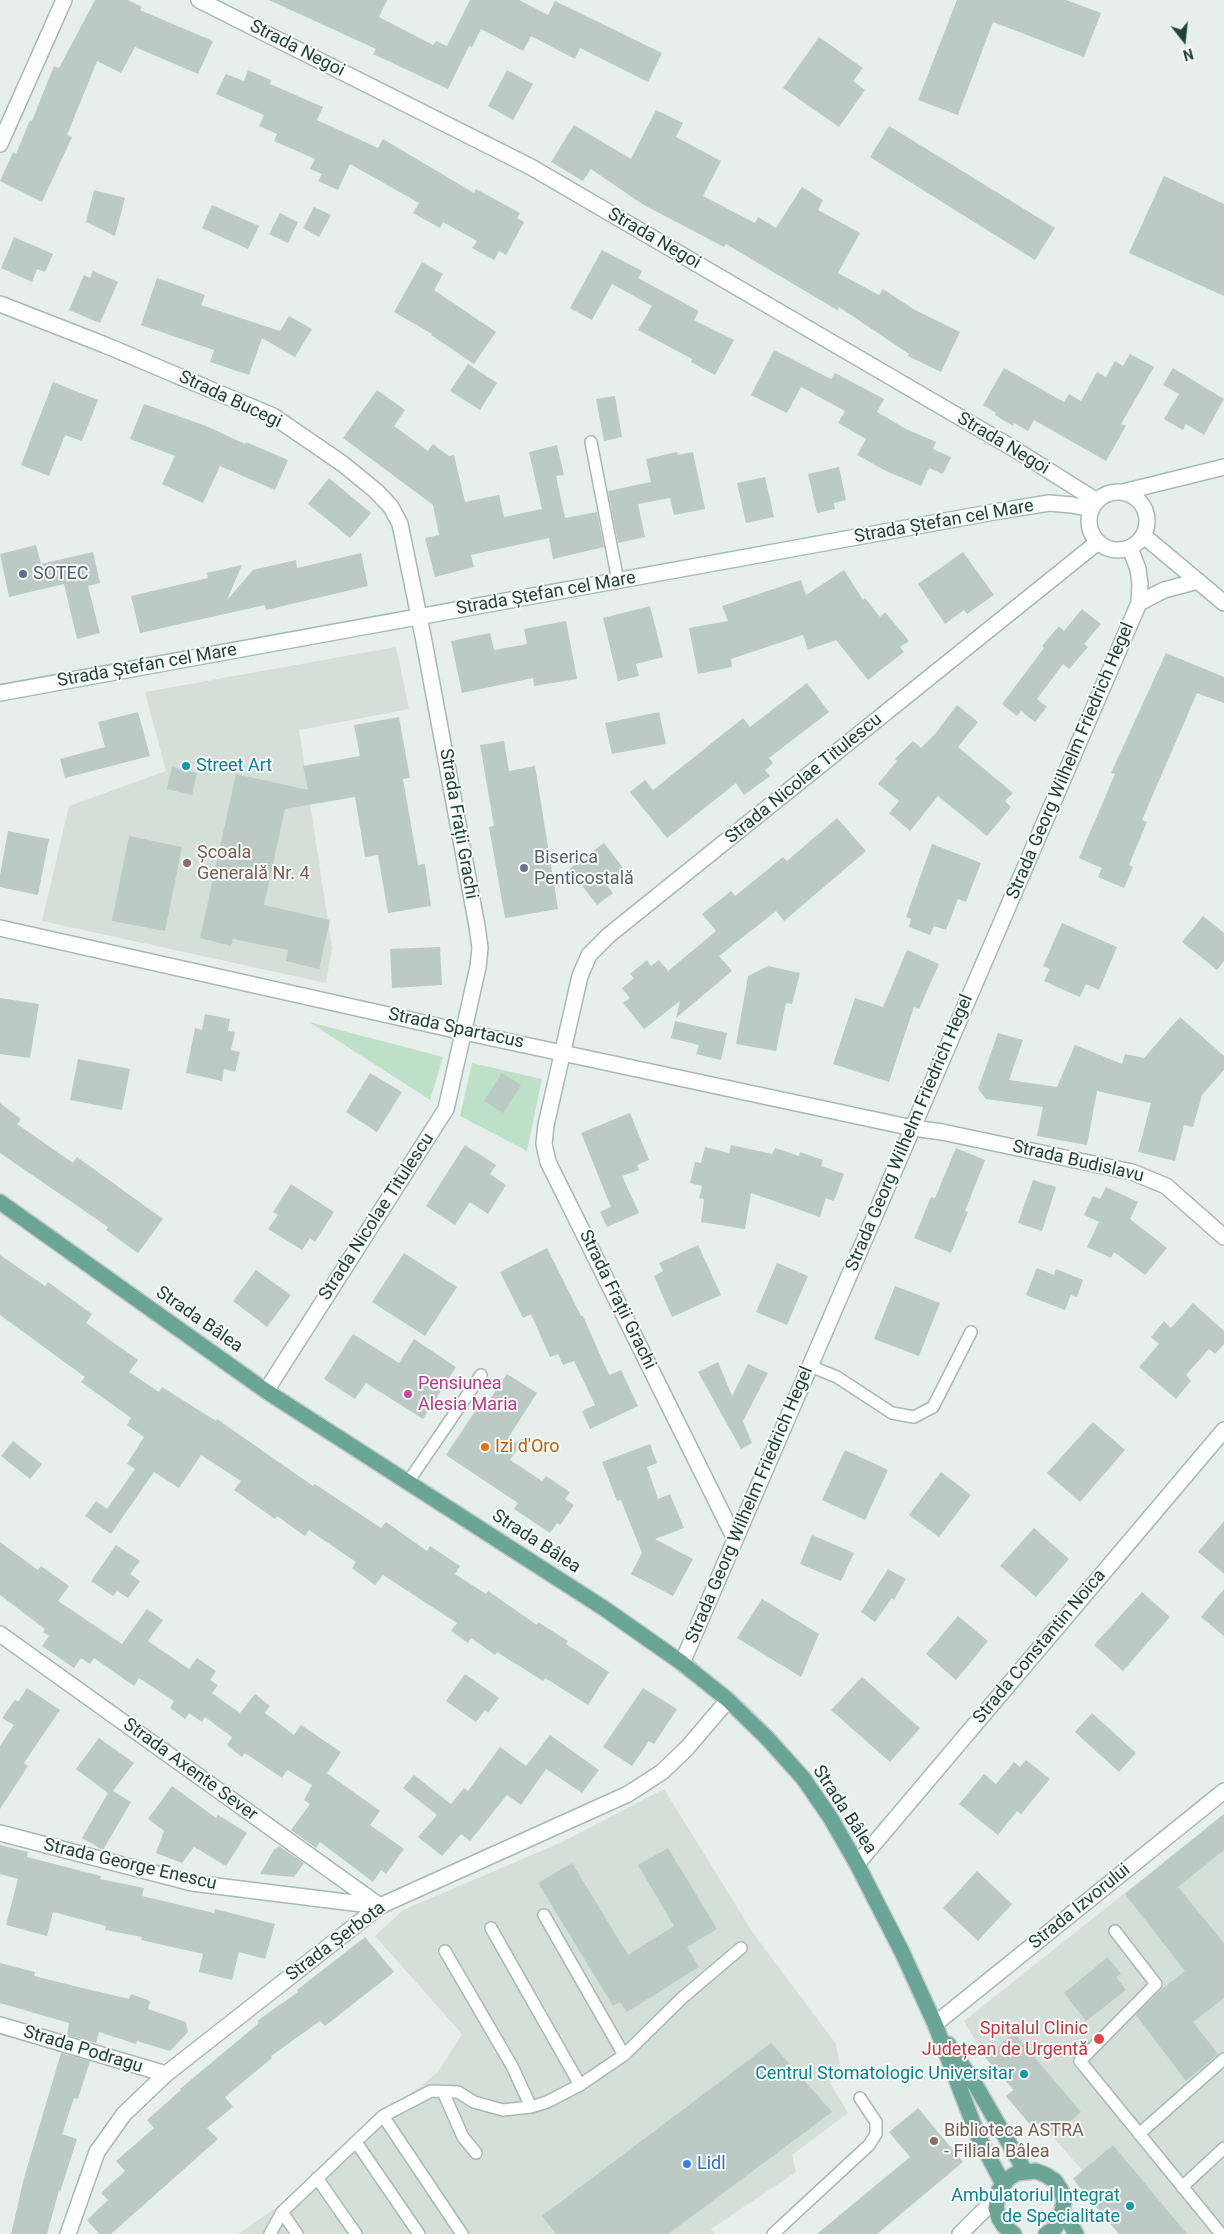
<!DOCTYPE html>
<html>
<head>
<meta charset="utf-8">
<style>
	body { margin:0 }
	#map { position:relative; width:1224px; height:2234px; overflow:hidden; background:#e6efeb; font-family:Roboto,sans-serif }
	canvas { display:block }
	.north { position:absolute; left:1159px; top:15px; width:50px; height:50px; -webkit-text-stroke:4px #f7fbf9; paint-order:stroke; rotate:164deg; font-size:14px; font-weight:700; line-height:20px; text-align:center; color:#24423a }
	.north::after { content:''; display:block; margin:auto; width:18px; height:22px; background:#24423a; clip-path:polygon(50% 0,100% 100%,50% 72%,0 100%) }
</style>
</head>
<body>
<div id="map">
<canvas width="1224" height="2234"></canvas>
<div class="north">N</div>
</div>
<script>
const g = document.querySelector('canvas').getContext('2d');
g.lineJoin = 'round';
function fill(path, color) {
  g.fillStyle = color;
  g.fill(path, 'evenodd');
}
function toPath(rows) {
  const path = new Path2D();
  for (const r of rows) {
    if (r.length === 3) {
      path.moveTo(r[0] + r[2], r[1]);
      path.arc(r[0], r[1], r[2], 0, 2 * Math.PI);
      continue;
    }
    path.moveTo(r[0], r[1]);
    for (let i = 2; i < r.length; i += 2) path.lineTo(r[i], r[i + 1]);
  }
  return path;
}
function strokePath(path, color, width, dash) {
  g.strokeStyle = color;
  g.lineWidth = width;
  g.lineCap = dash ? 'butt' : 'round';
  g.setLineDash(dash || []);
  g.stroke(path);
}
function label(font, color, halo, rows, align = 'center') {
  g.font = font + ' Roboto,sans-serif';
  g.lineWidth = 4;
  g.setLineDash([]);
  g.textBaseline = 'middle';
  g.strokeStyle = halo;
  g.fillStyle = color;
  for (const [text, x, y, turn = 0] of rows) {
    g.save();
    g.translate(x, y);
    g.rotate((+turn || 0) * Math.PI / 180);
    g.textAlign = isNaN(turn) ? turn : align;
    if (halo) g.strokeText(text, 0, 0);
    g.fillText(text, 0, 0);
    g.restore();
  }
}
fill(toPath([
	[396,647,409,709,299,730,332,948,326,983,42,921,69,806,166,771,145,692],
	[664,1789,753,1933,836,2044,841,2071,829,2081,848,2113,792,2155,796,2172,711,2229,714,2234,238,2234,279,2206,345,2147,438,2072,462,2034,375,1936,403,1910,560,1843],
	[1224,1814,1224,2234,1119,2234,1073,2179,1082,2170,1040,2122,1033,2128,1006,2096,1013,2090,985,2057,964,2021]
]), '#d4dfda');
fill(toPath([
	[309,1022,443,1057,430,1100],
	[472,1063,542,1079,527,1151,460,1116]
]), '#bfe0c8');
fill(toPath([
	[95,0,128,0,142,7,140,10,213,41,198,74,135,47,121,73,97,61,67,135,72,137,42,202,0,181,13,152,16,154,30,120,32,121,54,66,59,68],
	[269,0,387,0,379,17,433,45,436,41,447,46,470,0,519,0,548,15,555,1,662,53,648,82,580,48,575,59,531,36,523,51,481,29,472,47,469,46,448,89,373,54,376,49],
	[957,0,1066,0,1101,13,1084,57,993,22,958,115,918,100],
	[819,37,863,68,853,81,865,90,839,127,783,88],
	[248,70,271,80,270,84,323,107,317,120,378,148,383,139,474,193,476,189,520,213,517,218,524,222,506,255,499,251,494,260,472,248,477,241,443,222,440,228,413,213,419,203,350,164,338,190,318,181,322,174,310,169,315,159,274,141,277,134,259,126,264,115,216,94,226,74,244,81],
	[507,70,533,84,513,120,488,106],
	[656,110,683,123,676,137,721,161,703,196,755,223,758,217,776,228,802,187,823,200,818,210,860,233,838,273,879,295,883,289,915,310,960,332,941,372,908,356,909,354,839,307,837,310,726,244,724,247,642,204,591,169,583,181,551,162,574,125,631,159],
	[889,126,1055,228,1035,260,870,157],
	[1164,176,1224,204,1224,296,1129,253],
	[94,190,125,198,115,236,86,222],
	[212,205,259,226,248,249,202,228],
	[314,207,331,215,319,237,303,228],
	[280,213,298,222,288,243,269,234],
	[14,237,53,254,45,272,37,269,32,282,1,268],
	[602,250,642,271,638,278,699,311,694,320,734,340,715,375,691,362,692,359,638,330,652,306,612,284,592,320,570,308],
	[422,262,443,274,434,290,496,332,474,364,431,335,432,334,394,312],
	[93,271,118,282,100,323,69,310,84,275,90,278],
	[157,278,205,295,201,305,280,331,289,316,312,329,295,357,262,338,249,375,210,362,214,350,141,325],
	[774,350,831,379,835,373,884,399,877,412,906,429,936,442,933,449,951,457,943,474,929,468,921,486,886,471,857,455,866,439,838,423,845,411,801,387,787,413,751,395],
	[1130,354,1154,367,1121,424,1126,426,1106,461,1034,420,1028,431,1014,423,1013,426,995,415,996,413,983,405,1004,368,1064,402,1069,394,1081,401,1097,372,1106,377,1115,361,1123,366],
	[468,364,497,383,480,410,450,391],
	[1173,368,1224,399,1204,435,1186,424,1183,430,1164,419,1179,394,1163,385],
	[53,382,98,400,82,441,65,435,49,476,21,465],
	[377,390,405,410,394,426,428,451,433,444,449,456,454,455,465,502,499,495,504,517,542,509,529,452,557,445,564,475,556,476,565,518,597,512,604,547,553,559,549,538,471,555,474,567,435,577,425,538,439,535,433,505,343,438],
	[615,396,622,437,604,441,596,399],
	[144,404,206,426,245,444,246,442,288,460,275,490,220,466,203,503,162,484,175,456,130,439],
	[677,452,678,455,693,452,705,509,674,515,670,498,638,504,645,537,618,543,608,491,651,482,646,459],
	[839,467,846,500,834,503,835,509,817,513,808,474],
	[765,477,774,517,746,523,737,483],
	[329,478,371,513,350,538,308,504],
	[36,545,41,564,93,552,100,583,88,586,100,633,77,639,64,584,9,597,0,554],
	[963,552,994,595,967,614,964,610,945,624,918,584],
	[361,553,368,586,266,610,265,605,140,633,131,596,208,578,207,573,242,565,227,600,253,570,296,560,297,568],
	[844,570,863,600,865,598,880,617,885,612,909,641,900,647,904,652,868,680,836,640,808,650,803,635,731,659,732,667,698,674,689,628,728,621,722,606,801,580,806,595],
	[650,606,663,657,636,664,639,676,618,681,603,618],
	[1082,609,1101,624,1084,644,1088,647,1069,669,1063,664,1037,699,1047,707,1035,722,1021,711,1017,716,1002,704,1044,648,1042,646,1059,626,1064,631],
	[566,621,577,679,534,686,533,678,462,693,451,641,490,633,494,650,527,644,524,629],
	[1166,653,1224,677,1224,703,1197,693,1142,820,1147,822,1129,865,1133,867,1124,888,1098,877,1102,868,1079,858,1115,774,1111,773],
	[807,683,829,712,769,758,773,763,765,770,770,776,744,795,736,783,667,838,630,792,645,780,653,790,743,718,750,727],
	[957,705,978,722,958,747,1013,793,1005,801,1011,807,987,836,938,796,910,831,889,813,899,801,878,784,897,761,895,759,913,741,921,748,935,734],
	[138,712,150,756,65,778,60,759,105,747,98,722],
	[659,712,666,744,612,754,605,723],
	[399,717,410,778,403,779,418,865,425,864,431,906,388,913,378,855,365,857,355,797,285,809,264,905,330,920,319,969,286,961,288,950,233,939,231,946,200,938,236,774,308,790,303,766,360,756,354,725],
	[504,741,509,771,535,766,558,909,505,918,489,827,494,826,480,745],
	[172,767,197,773,192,795,167,789],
	[837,818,866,851,784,921,776,911,719,956,732,971,676,1018,680,1001,644,1029,623,1003,630,998,622,988,634,978,630,974,647,960,651,966,659,960,668,971,716,931,702,914,731,891,735,896,783,857,787,861],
	[8,831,49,839,38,895,0,887,0,875],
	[129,836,182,847,165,931,112,921],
	[604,843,627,873,608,887,613,893,597,905,569,869],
	[932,844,981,863,966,902,958,899,946,930,934,926,930,935,909,927,911,919,906,917],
	[1203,916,1224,933,1224,961,1217,970,1182,942],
	[1062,923,1117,947,1099,990,1086,984,1080,997,1044,981,1050,969,1043,966],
	[440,947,442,985,392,988,390,949],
	[907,950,939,964,919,1009,914,1007,889,1082,833,1064,855,998,883,1007],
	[768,966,800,973,792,1004,786,1003,776,1051,736,1044,748,976],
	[0,998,39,1004,30,1058,0,1054],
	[205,1014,230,1019,228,1031,235,1032,231,1050,240,1052,235,1072,224,1069,222,1081,186,1073,195,1028,202,1030],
	[1180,1017,1224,1056,1224,1070,1202,1095,1193,1127,1184,1125,1175,1161,1138,1152,1151,1103,1097,1091,1087,1145,1037,1136,1043,1107,986,1099,978,1089,998,1033,1023,1040,1009,1080,1057,1087,1075,1045,1122,1064,1125,1054,1144,1058],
	[675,1021,727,1033,721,1060,696,1054,699,1045,671,1038],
	[78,1059,130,1069,122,1110,70,1100],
	[370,1073,402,1092,377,1132,346,1112],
	[502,1073,521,1085,503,1113,484,1101],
	[0,1103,21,1119,17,1124,73,1163,77,1157,163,1219,138,1253,106,1230,108,1227,0,1153],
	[630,1113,649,1160,637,1165,639,1170,622,1176,639,1213,607,1227,600,1212,611,1207,581,1133],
	[465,1145,496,1165,490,1174,506,1185,488,1214,470,1202,455,1225,426,1206],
	[731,1145,772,1154,775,1148,799,1156,800,1152,823,1160,821,1166,844,1174,834,1201,826,1198,820,1217,751,1193,745,1229,701,1222,704,1199,699,1198,702,1186,690,1183,695,1162,701,1163,705,1147,729,1153],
	[956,1148,985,1160,965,1211,968,1212,951,1253,914,1238,931,1197,935,1198],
	[1033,1180,1056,1187,1042,1231,1018,1223],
	[291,1184,334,1212,315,1242,310,1238,302,1250,268,1229,278,1215,273,1212],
	[1106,1187,1138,1202,1130,1219,1167,1248,1145,1275,1114,1252,1111,1258,1087,1247,1099,1222,1084,1215,1093,1196,1100,1199],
	[698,1245,721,1295,672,1317,654,1276,663,1271,659,1263],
	[547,1248,581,1316,583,1316,609,1375,621,1370,638,1406,590,1429,582,1411,595,1405,574,1361,563,1365,558,1354,550,1357,531,1314,523,1318,500,1272],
	[404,1253,457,1287,425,1336,372,1302],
	[0,1255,45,1286,48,1282,92,1314,86,1323,138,1360,129,1372,159,1392,162,1387,216,1421,217,1419,313,1486,315,1484,381,1528,386,1522,427,1551,430,1546,460,1566,455,1574,486,1594,488,1591,537,1625,538,1622,568,1641,566,1644,609,1672,588,1705,545,1678,543,1681,497,1652,495,1655,471,1638,468,1643,451,1631,457,1623,383,1575,375,1585,352,1568,356,1562,309,1530,305,1536,277,1516,275,1519,234,1490,241,1481,201,1455,179,1488,154,1472,111,1534,85,1516,96,1501,107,1509,135,1469,127,1464,144,1437,127,1425,131,1418,81,1382,85,1377,0,1315],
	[777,1263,808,1276,787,1325,756,1312],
	[1037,1268,1054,1275,1056,1269,1083,1280,1077,1297,1071,1295,1065,1310,1026,1295],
	[256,1270,291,1295,267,1327,233,1301],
	[895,1286,940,1303,919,1356,874,1339],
	[1193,1303,1224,1331,1224,1344,1215,1354,1209,1349,1186,1375,1191,1381,1176,1399,1139,1367,1159,1344,1151,1337,1164,1321,1171,1328],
	[353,1334,399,1363,414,1339,456,1367,423,1419,366,1383,355,1399,324,1379],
	[718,1362,732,1396,748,1364,768,1373,743,1421,752,1443,741,1449,698,1372],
	[507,1374,537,1393,501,1449,525,1438,510,1460,542,1481,546,1476,570,1492,565,1499,574,1505,560,1525,557,1523,550,1533,514,1509,518,1503,446,1455,478,1407,483,1410],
	[1093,1422,1125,1450,1080,1502,1047,1473],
	[13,1441,42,1464,30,1479,1,1456],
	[650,1444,657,1463,647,1467,658,1499,670,1494,684,1528,655,1539,693,1559,673,1596,631,1574,642,1553,621,1500,617,1501,602,1462],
	[845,1450,888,1470,865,1520,822,1500],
	[941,1472,971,1495,939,1537,909,1515],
	[1224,1521,1224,1574,1198,1552],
	[1034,1528,1069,1559,1036,1597,1000,1566],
	[812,1535,854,1553,841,1581,800,1564],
	[0,1542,38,1570,41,1566,69,1586,58,1601,122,1644,147,1609,163,1620,148,1641,189,1669,197,1658,216,1671,210,1680,218,1685,212,1693,240,1713,255,1694,270,1706,265,1713,294,1735,301,1725,341,1752,327,1773,380,1811,370,1825,404,1849,386,1874,381,1870,373,1882,320,1842,316,1848,291,1830,310,1804,304,1800,312,1785,287,1770,282,1778,245,1753,242,1757,227,1745,232,1737,205,1717,202,1722,189,1713,185,1719,170,1708,174,1701,139,1678,134,1686,94,1658,90,1664,81,1658,74,1668,42,1646,49,1636,43,1632,45,1629,0,1595],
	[116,1545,140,1561,130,1574,140,1581,128,1598,117,1591,113,1596,91,1581],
	[888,1569,906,1579,894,1600,892,1598,875,1622,861,1612],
	[1224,1589,1224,1636,1201,1617],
	[1142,1592,1170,1617,1123,1671,1094,1645],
	[762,1599,819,1634,801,1677,737,1638],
	[958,1616,988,1641,956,1680,926,1654],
	[465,1674,499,1698,488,1713,485,1710,476,1722,446,1701],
	[862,1677,920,1728,890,1762,831,1710],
	[27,1688,60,1710,24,1763,28,1766,0,1809,0,1746,14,1725,2,1718,15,1700,18,1702],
	[643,1688,677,1709,654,1744,649,1741,632,1766,603,1747],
	[1092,1713,1136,1753,1119,1772,1075,1732],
	[550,1735,599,1770,582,1793,546,1769,521,1805,507,1795,470,1841,461,1834,442,1856,418,1837,437,1815,403,1788,414,1775,451,1804,464,1788,468,1791,500,1747,526,1766],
	[99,1738,134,1763,113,1791,131,1802,103,1850,82,1838,108,1793,76,1769],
	[1026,1760,1050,1779,1021,1814,1017,1811,998,1835,959,1804,984,1774,996,1784,1014,1762,1020,1767],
	[172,1786,216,1818,218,1815,247,1833,226,1866,194,1847,182,1863,156,1853,164,1831,148,1819],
	[1224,1814,1224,1850,1178,1887,1224,1943,1224,1998,1193,2022,1218,2054,1186,2081,1136,2015,1162,1989,1185,1971,1125,1894],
	[0,1845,28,1852,27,1857,101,1876,100,1879,144,1888,142,1896,214,1913,215,1909,275,1924,265,1959,239,1952,232,1980,199,1972,203,1954,141,1940,142,1937,105,1930,106,1926,53,1912,47,1936,6,1925,18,1879,0,1874],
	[279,1846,304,1863,294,1877,260,1874,275,1848,276,1849],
	[668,1848,717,1929,687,1947,699,1967,627,2012,620,2002,613,2006,538,1883,572,1863,628,1955,674,1926,638,1865],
	[977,1871,1012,1904,978,1941,943,1908],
	[365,1937,394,1972,325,2026,320,2021,271,2056,272,2058,225,2097,233,2107,207,2128,218,2139,111,2234,99,2234,87,2220,108,2200,101,2193,125,2171,116,2161,154,2128,147,2120,181,2090,180,2089,259,2023,257,2021,298,1992,297,1990],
	[1108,1957,1121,1974,1116,1977,1126,1990,1086,2021,1064,1993],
	[0,1963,35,1972,34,1976,78,1987,129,1999,131,1994,150,2001,148,2009,186,2022,188,2032,170,2051,137,2041,136,2044,99,2032,96,2043,67,2035,69,2023,0,2003],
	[1014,2033,1081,2112,1053,2136,1040,2122,1033,2128,1006,2096,1014,2090,985,2057],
	[771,2043,832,2112,668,2234,556,2234,542,2216],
	[61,2053,90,2061,78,2099,74,2098,62,2134,77,2139,60,2192,59,2190,47,2234,11,2234,24,2178],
	[918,2108,963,2162,877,2234,817,2234,910,2157,889,2132],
	[1113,2145,1187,2234,1119,2234,1073,2179]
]), '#bbcac4');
const lane = toPath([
	[591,442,618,581],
	[810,1366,837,1377,892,1413,914,1417,933,1407,971,1332],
	[408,1482,481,1375],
	[544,1915,624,2055],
	[491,1928,580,2085],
	[1115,1931,1156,1984,1080,2061,1221,2234],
	[445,1951,512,2066,531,2107],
	[443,2092,463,2137,476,2153],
	[383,2116,462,2234],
	[1139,2134,1224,2059],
	[356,2142,419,2234],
	[317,2178,356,2234],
	[1182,2187,1224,2148],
	[282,2212,297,2234],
	[270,2234,282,2212,383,2116,431,2091,458,2092,474,2102,503,2110,531,2107,547,2102,580,2085,624,2055,682,1998,741,1948],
	[773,2234,869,2145,876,2134,876,2122,860,2098]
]);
const street = toPath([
	[199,0,531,167,1016,450,1097,501],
	[0,144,64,0],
	[0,304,105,345,273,416,343,464,376,491,391,507,400,524,423,636,477,926,480,948,478,967,446,1109,266,1391],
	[1139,603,1164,590,1198,581],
	[0,928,464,1032,913,1128,942,1132,1132,1172,1166,1186,1224,1237],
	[735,1539,548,1162,544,1144,546,1125,580,976,589,955,609,935,1098,542],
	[0,1634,380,1906],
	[682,1663,1139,603,1140,584,1138,569,1130,548],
	[0,1833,192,1883,378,1906],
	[935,2024,1224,1791],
	[0,2025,166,2074],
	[68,2234,97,2152,124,2114,166,2074,380,1906,628,1794,662,1772,687,1748,728,1700],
	[960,2234,997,2197]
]);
const secondary = toPath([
	[1118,521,29],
	[1123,492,1224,467],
	[1144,536,1224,603],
	[0,693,994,512,1049,503,1072,505,1091,509],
	[857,1864,1224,1430]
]);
const primary = toPath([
	[0,1202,266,1391,605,1609,682,1663,728,1700,767,1738,803,1778,830,1817,857,1864,902,1952,935,2024,978,2136,1003,2184],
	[948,2044,976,2086,1025,2171],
	[1063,2211,1076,2234],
	[1014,2234,1004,2226,999,2218,996,2208,999,2190,1009,2178,1017,2173,1036,2171,1046,2175,1055,2181,1061,2190,1064,2201,1060,2220,1055,2228,1046,2234]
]);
strokePath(lane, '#a8b8b2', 14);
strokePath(street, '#a8b8b2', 18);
strokePath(secondary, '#a4bbb3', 18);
strokePath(primary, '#c2cac8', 18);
strokePath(lane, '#fff', 11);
strokePath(street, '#fff', 15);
strokePath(secondary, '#fff', 15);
strokePath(primary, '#6aa596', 15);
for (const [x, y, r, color] of [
	[23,574,5,"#5c6f8a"],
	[186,766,5,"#0f9aa8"],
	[187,863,5,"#8d6e63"],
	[524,868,5,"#6b7280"],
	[408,1394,5,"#d1479c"],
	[485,1447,5,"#e8710a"],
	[1099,2039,6,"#e0444e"],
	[1024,2074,5,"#0f9aa8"],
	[934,2141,5,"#8d6e63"],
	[687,2164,5,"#3f7fe0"],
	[1130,2206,5,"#0f9aa8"]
]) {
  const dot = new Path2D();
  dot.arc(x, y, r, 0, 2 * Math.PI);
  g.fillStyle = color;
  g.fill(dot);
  strokePath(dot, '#f7fbf9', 2);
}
label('18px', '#24423a', '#f7fbf9', [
	["Strada Negoi",297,49,27],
	["Strada Negoi",654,239,30],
	["Strada Bucegi",230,400,25],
	["Strada Negoi",1003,444,31],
	["Strada Ștefan cel Mare",944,522,-10],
	["Strada Ștefan cel Mare",546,594,-10],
	["Strada Ștefan cel Mare",147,666,-10],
	["Strada Georg Wilhelm Friedrich Hegel",1071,761,-67],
	["Strada Nicolae Titulescu",804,779,-39],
	["Strada Frații Grachi",458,824,80],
	["Strada Spartacus",456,1029,12],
	["Strada Georg Wilhelm Friedrich Hegel",910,1133,-67],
	["Strada Budislavu",1078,1162,13],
	["Strada Nicolae Titulescu",377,1217,-57],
	["Strada Frații Grachi",617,1300,64],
	["Strada Bâlea",199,1320,35],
	["Strada Georg Wilhelm Friedrich Hegel",750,1505,-67],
	["Strada Bâlea",536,1542,33],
	["Strada Constantin Noica",1040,1647,-50],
	["Strada Axente Sever",190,1770,36],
	["Strada Bâlea",844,1810,57],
	["Strada George Enescu",130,1865,13],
	["Strada Izvorului",1080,1907,-39],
	["Strada Șerbota",336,1942,-37],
	["Strada Podragu",83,2050,17]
]);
label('18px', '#4e5e75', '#f7fbf9', [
	["SOTEC",33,574]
], 'left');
label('18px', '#0d838f', '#f7fbf9', [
	["Street Art",196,766,"left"],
	["Centrul Stomatologic Universitar",1014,2074],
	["Ambulatoriul Integrat",1120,2196],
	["de Specialitate",1120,2217]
], 'right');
label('18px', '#785e54', '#f7fbf9', [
	["Școala",197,853],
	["Generală Nr. 4",197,874],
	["Biblioteca ASTRA",944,2131],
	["- Filiala Bâlea",944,2152]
], 'left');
label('18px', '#5b616d', '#f7fbf9', [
	["Biserica",534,858],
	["Penticostală",534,879]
], 'left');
label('18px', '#b23c85', '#f7fbf9', [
	["Pensiunea",418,1384],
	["Alesia Maria",418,1405]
], 'left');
label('18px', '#c56008', '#f7fbf9', [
	["Izi d'Oro",495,1447]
], 'left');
label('18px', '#be3a42', '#f7fbf9', [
	["Spitalul Clinic",1088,2029],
	["Județean de Urgentă",1088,2050]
], 'right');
label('18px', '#366cbe', '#f7fbf9', [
	["Lidl",697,2164]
], 'left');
</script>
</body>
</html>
